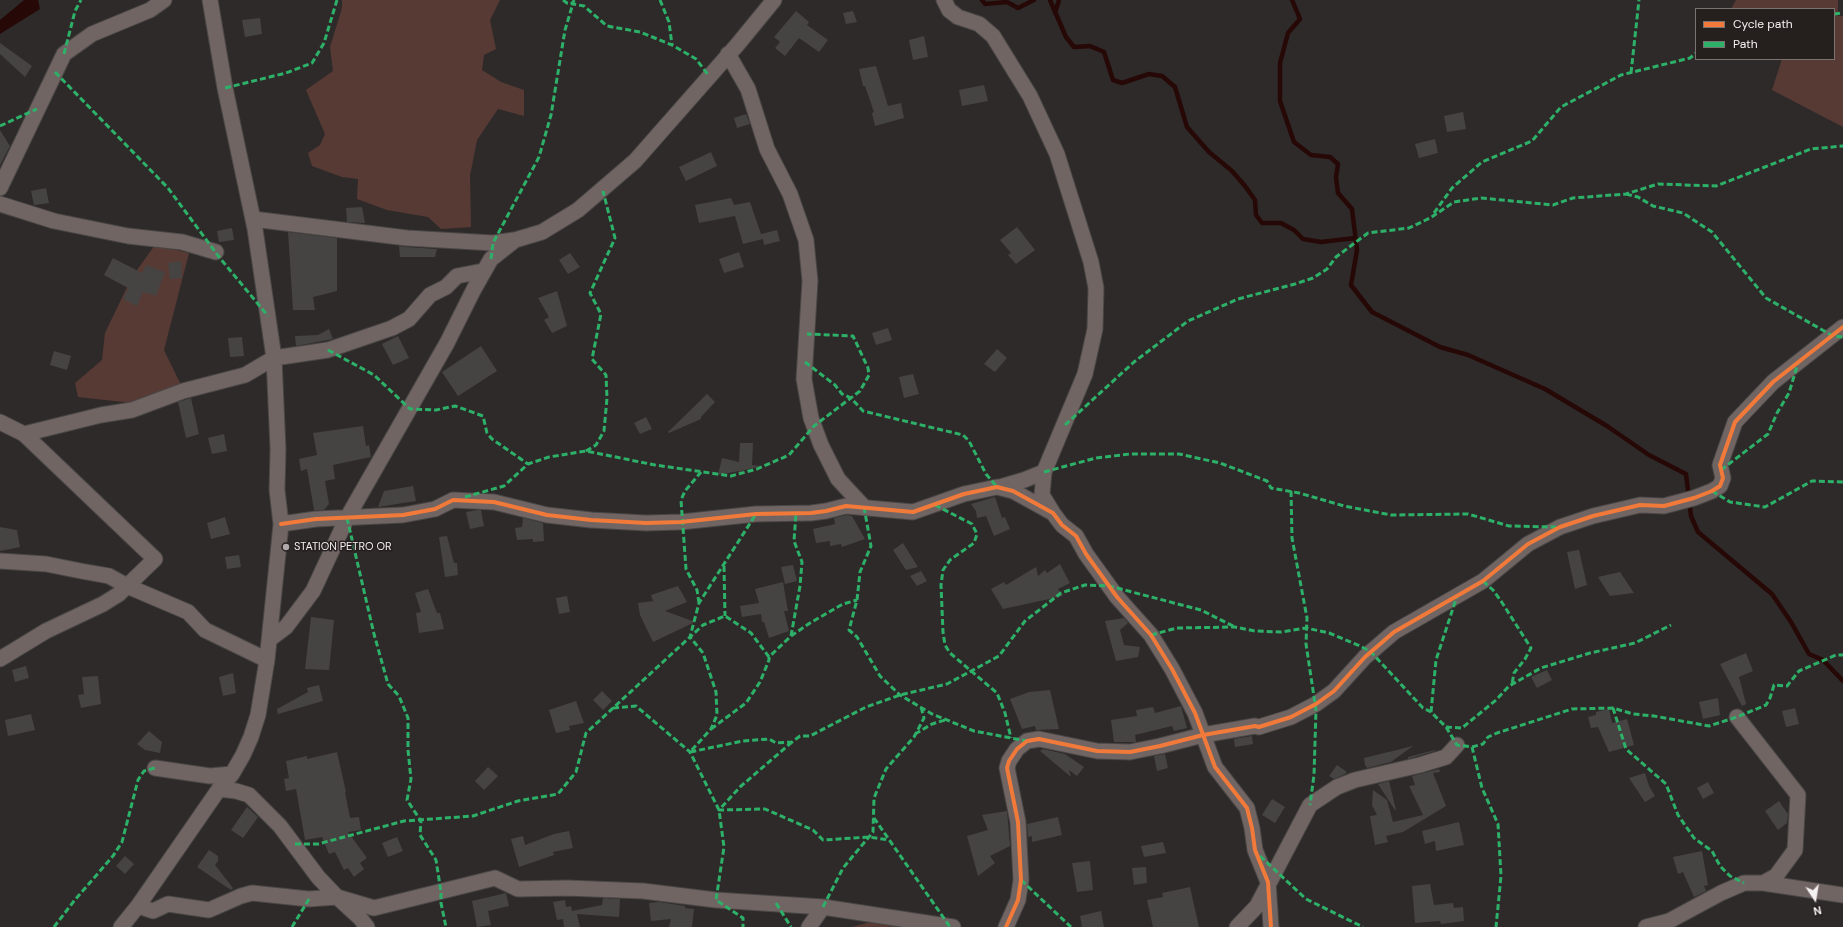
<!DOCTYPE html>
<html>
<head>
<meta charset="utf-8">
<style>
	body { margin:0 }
	#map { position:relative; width:1843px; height:927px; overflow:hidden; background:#2e2a29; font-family:"DM Sans",sans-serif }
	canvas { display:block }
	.legend { position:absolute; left:1695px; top:8px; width:140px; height:52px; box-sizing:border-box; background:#251f1e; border:1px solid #797372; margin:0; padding:5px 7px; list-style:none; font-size:12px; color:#f6f1f1 }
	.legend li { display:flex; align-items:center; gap:8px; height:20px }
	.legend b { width:20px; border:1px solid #797372 }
	.north { position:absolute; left:1795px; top:879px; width:40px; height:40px; -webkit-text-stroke:3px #251f1e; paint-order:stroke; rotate:168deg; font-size:11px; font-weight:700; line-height:16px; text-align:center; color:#f6f1f1 }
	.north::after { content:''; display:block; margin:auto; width:14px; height:18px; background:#f6f1f1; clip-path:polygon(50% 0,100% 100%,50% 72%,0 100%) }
</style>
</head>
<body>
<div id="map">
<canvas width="1843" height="927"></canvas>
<ul class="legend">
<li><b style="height:5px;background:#f17a3a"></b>Cycle path</li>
<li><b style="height:5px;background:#2db169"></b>Path</li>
</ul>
<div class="north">N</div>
</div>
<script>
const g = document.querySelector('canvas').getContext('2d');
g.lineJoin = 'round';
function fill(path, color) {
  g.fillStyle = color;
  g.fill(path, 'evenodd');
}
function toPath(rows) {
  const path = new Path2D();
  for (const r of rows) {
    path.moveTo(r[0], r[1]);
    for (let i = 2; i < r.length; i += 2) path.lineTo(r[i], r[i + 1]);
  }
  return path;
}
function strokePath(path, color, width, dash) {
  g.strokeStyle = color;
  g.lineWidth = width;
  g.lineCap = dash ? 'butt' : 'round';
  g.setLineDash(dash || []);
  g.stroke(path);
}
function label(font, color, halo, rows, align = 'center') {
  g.font = font + ' "DM Sans",sans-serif';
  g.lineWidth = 3;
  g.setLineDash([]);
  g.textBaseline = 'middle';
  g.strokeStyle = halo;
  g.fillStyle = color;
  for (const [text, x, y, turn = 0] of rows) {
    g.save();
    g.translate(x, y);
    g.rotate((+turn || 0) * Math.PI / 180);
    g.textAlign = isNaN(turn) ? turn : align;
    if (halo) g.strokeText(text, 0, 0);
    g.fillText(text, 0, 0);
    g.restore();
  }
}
fill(toPath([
	[342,0,500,0,490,20,496,49,484,55,482,70,501,82,524,90,524,116,498,109,477,140,470,176,471,227,441,229,428,217,387,210,357,199,358,179,342,177,312,166,308,153,320,145,325,134,306,90,333,71,330,47,342,8],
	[1736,0,1838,0,1838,16,1843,16,1843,127,1772,90,1782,59,1834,59,1834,9,1731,9],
	[155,245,189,253,164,350,181,385,132,403,78,397,75,383,102,360,105,333,132,277],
	[878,920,926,927,852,927]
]), '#583a35');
fill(toPath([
	[24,0,38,0,40,9,0,34,0,20]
]), '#260806');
strokePath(toPath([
	[982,0,985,4,1007,2,1018,8,1034,0],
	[1050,0,1066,37,1074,47,1090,46,1104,52,1113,80,1122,83,1149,74,1162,76,1175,87,1187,127,1209,152,1232,171,1245,186,1255,200,1256,215,1262,223,1281,223,1294,230,1303,239,1321,242,1355,238],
	[1292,0,1300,19,1288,33,1280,63,1280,101,1294,142,1311,155,1330,157,1338,164,1336,177,1338,193,1352,209,1357,250,1351,285,1372,312,1440,347,1468,355,1545,389,1607,426,1649,455,1686,474,1691,516,1698,532,1772,594,1791,622,1809,654,1823,660,1843,681],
	[1055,13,1059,0]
]), '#260806', 4.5);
fill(toPath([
	[796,11,809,22,807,25,828,40,819,52,799,38,785,56,775,48,780,42,774,37],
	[853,11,857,22,846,24,843,13],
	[260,18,262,34,245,37,242,20],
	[924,36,928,57,913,60,909,40],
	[0,43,32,66,25,77,0,54],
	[876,66,888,106,901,103,904,118,875,126,872,113,874,112,865,86,863,86,859,69],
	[984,85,988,101,962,106,959,90],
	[1463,112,1466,129,1447,132,1444,116],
	[746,114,750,124,737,128,734,118],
	[0,130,10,146,0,165],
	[1435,139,1438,153,1419,158,1415,144],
	[711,152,717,166,686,181,679,167],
	[46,188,49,203,34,205,31,191],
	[731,198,734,205,750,202,762,237,761,234,777,230,780,241,764,245,763,239,743,244,735,216,699,223,695,205],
	[362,207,365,223,347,222,346,208],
	[1017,227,1035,250,1016,264,1008,255,1011,253,1000,240],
	[232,228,234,240,219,242,217,231],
	[288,232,337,238,337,291,313,297,315,310,293,310],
	[399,246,406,247,437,249,435,257,400,257],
	[739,252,744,267,724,273,719,259],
	[570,253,580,267,568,274,559,260],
	[113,258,142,273,146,265,165,272,156,296,143,292,137,306,123,299,128,288,104,275],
	[181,261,182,278,170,279,168,263],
	[557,291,567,326,552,333,544,320,549,317,538,298],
	[888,328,892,340,876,345,872,333],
	[329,329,333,339,296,346,295,336,318,335],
	[398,336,409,358,393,365,382,344],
	[242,337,244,356,230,357,228,338],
	[481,346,497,371,458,396,442,372],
	[997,349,1007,358,995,372,984,364],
	[54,351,71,356,67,370,50,365],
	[913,374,919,394,904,398,899,377],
	[707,394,715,402,701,417,701,419,669,433,668,432],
	[191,398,199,434,186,438,178,402],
	[646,417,652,429,640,434,634,423],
	[363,426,366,446,369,445,371,457,333,465,335,479,325,481,329,504,324,510,314,510,307,469,301,471,299,459,317,455,313,433],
	[224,434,227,451,212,454,208,438],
	[740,443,753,443,752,465,761,466,745,470,738,473,739,471,718,475,722,458,739,462],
	[413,486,416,501,378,507,384,491],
	[995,497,1002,518,1005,517,1010,529,994,536,986,516,977,518,976,511,971,504],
	[477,510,481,510,484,526,470,529,466,512],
	[847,515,852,516,865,539,842,547,841,544,830,546,830,541,816,543,813,529,835,524,834,518],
	[225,517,230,534,211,539,207,523],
	[523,518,543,523,544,541,533,542,533,539,517,540,515,528,522,527],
	[0,527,17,530,20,547,0,551],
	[447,536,454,563,457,563,458,575,445,577,439,537],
	[903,543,918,567,906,570,893,550],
	[1579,550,1587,585,1575,589,1567,552],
	[239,555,241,567,227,569,225,557],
	[1060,564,1070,583,1058,589,1063,596,1003,609,991,589,1004,582,1006,585,1036,567,1038,576,1045,570,1047,573],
	[793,565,797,581,785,584,781,567],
	[921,571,927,581,917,586,910,576],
	[1620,572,1634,593,1610,596,1598,577],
	[783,582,788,611,784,611,789,631,769,638,764,622,762,622,761,614,742,617,740,606,759,603,755,589],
	[678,586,687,602,665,611,695,622,653,642,640,615,638,603,653,601,651,595],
	[428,589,437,613,440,613,444,629,419,633,416,613,421,612,415,593],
	[567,596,570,612,559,614,556,598],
	[311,617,334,620,329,670,305,669],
	[1124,618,1128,623,1120,630,1124,645,1140,647,1138,657,1116,661,1105,621],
	[1746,653,1753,671,1739,677,1746,704,1742,706,1720,664],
	[26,666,29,678,15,682,12,670],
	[1547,670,1552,680,1537,688,1531,677],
	[233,673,236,693,223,696,219,677],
	[98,676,101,704,81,708,78,695,84,694,82,677],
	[319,685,323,701,278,714,277,709,308,692,307,688],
	[1050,690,1059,729,1036,730,1035,726,1022,729,1010,699,1029,692],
	[602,691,612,701,603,710,593,700],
	[1718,698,1720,715,1703,719,1699,702],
	[576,701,584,723,569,726,570,730,556,733,549,710],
	[1181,706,1187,728,1174,731,1172,726,1135,735,1136,742,1114,742,1111,720,1137,716,1136,710,1153,707,1155,713],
	[1795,708,1799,724,1786,727,1782,711],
	[1609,709,1612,723,1627,719,1634,745,1609,752,1598,727,1591,728,1588,717,1596,715,1596,712],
	[31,714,35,730,8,736,5,720],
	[149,731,162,742,160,753,145,750,137,744],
	[1252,736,1253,744,1235,747,1234,739],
	[1413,746,1391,762,1367,768,1365,765,1364,758],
	[1043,749,1065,754,1084,767,1077,776,1069,770,1071,777,1040,751],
	[1435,750,1435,751,1408,759,1408,757],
	[337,752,346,792,345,792,350,818,359,817,361,830,348,832,367,858,360,863,364,869,354,877,348,868,344,870,335,852,329,854,322,837,305,840,296,789,286,791,284,779,289,778,286,761,307,756,307,759],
	[1165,754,1168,768,1157,771,1154,756],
	[1337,765,1347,772,1345,774,1334,779,1329,776],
	[488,767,498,776,484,790,475,781],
	[1439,769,1440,772,1433,773,1446,806,1403,832,1386,836,1388,842,1375,845,1370,816,1377,815,1372,805,1373,790,1387,800,1393,822,1423,815,1409,786,1415,785,1412,776],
	[1645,773,1649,786,1655,796,1645,802,1629,778],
	[1389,781,1396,810,1395,810,1378,784],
	[1708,782,1714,793,1703,799,1697,788],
	[1272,799,1285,807,1275,823,1262,815],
	[1779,801,1788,814,1787,823,1778,830,1765,811],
	[247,807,258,817,243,838,231,830],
	[1007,811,1010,846,990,856,995,863,978,876,967,836,988,830,982,815],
	[1058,817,1062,835,1032,842,1032,836,1028,837,1027,824],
	[1459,822,1464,845,1436,851,1435,841,1425,844,1422,831],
	[569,831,573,848,553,852,554,855,519,867,511,839,523,836,525,845,554,834],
	[397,837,403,851,388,857,382,843],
	[1163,842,1166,853,1144,857,1141,846],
	[209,850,218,856,218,861,215,865,233,888,231,890,197,867],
	[1702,851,1708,885,1704,886,1706,891,1694,897,1683,872,1678,874,1673,857],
	[125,856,134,864,125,874,116,866],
	[1090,861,1093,890,1077,892,1072,863],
	[1146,867,1147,883,1134,885,1132,868],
	[1430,884,1434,905,1453,903,1454,908,1463,907,1464,921,1441,924,1440,921,1415,923,1412,886],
	[1190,887,1199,927,1153,927,1147,900,1163,897,1162,893],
	[506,893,509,906,488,911,491,925,477,927,472,901],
	[603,898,620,899,619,917,577,914,580,927,564,927,563,919,557,920,553,902,565,900,566,907,571,906,572,911,602,905],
	[659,902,685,906,685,908,694,909,692,927,669,927,671,919,651,921,649,903],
	[1101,911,1104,927,1082,927,1080,916]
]), '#464343');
const minor = toPath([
	[944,0,949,10,958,17,979,24,993,36,1030,96,1057,154,1091,262,1096,288,1095,329,1085,374,1044,472,1042,495,1053,513],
	[728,54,748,89,767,149,790,194,806,240,810,281,804,379,811,418,821,445,838,479,864,507],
	[0,188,64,54,92,34,150,10,164,0],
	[0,204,54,221,128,236,182,242,216,252],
	[253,219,407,238,493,243,514,240],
	[0,422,24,434,155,559,127,586,188,612,205,630,267,660],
	[24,434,101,415,132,410,183,391,245,375,274,358,328,350,392,328,409,319,430,295,446,287,457,276,483,271],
	[1000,487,1024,480,1044,472],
	[281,524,316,519,403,515,435,509,453,500,494,502,547,515,591,520,646,523,681,522,756,514,811,513,826,511,846,506,913,512,964,494,997,487,1013,491,1053,513,1062,525,1076,536,1086,554,1117,597,1151,635,1172,669,1195,713,1215,767,1247,808,1252,828,1255,850,1268,882,1271,927],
	[0,561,46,564,81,571,109,576,127,586,119,594,103,604,46,631,0,659],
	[270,639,286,627,313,591,347,518,447,343,474,289,491,259,515,240,542,232,578,210,635,161,738,44,774,0],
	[1737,717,1798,795,1795,850,1776,876,1763,883],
	[155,768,210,776,232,774],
	[219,789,236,791,249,795,280,826,318,877,337,897,360,918,367,927],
	[138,906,153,911,168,904,209,910,241,896,252,893,309,899,337,897,374,908,495,878,518,889,568,888,643,891,716,900,823,907,953,927],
	[121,927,138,906,219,789,232,774,243,755,251,737,258,715,267,660,279,544,281,524,277,490,278,449,274,358,255,229,225,88,210,0],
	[809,927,823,907],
	[1006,927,1018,900,1021,880,1018,822,1007,768,1009,761,1017,749,1027,741,1039,739,1097,751,1130,752,1160,746,1203,735,1255,726,1259,727,1291,717,1316,704,1334,691,1365,657,1394,632,1483,581,1528,544,1560,527,1593,516,1640,505,1664,506,1694,498,1712,491,1720,486,1723,478,1720,465,1735,422,1773,382,1843,327],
	[1237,927,1257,906,1310,805,1337,787,1355,780,1420,765,1446,757,1457,745],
	[1646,927,1669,921,1721,893,1744,883,1763,883,1843,895]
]);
strokePath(minor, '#494746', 17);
strokePath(minor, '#706563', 15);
strokePath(toPath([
	[563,0,567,3,573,4],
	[660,0,669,22,672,45],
	[571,2,573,4,584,6,607,26,640,32,672,45,696,59,709,76],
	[1834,14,1843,13],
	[64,54,75,11,81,0],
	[55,72,168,188,219,257,268,316],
	[1631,73,1639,0],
	[225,88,286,73,312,63,324,43,337,0],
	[0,126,37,109],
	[1626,194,1638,197,1653,206,1683,213,1712,232,1766,298,1833,336,1843,337],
	[1434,213,1452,188,1482,162,1532,141,1561,107,1621,75,1690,58,1696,53],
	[491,259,493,243,539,157,551,115,565,30,574,0],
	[328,350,374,375,410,409,436,410,455,406,483,416,487,433,492,439,528,464],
	[805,362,835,385,842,394,851,398,863,411,963,435,969,441,986,474,997,487],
	[1065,425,1134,362,1188,321,1238,299,1295,284,1313,278,1327,269,1336,257,1368,233,1409,228,1430,218,1454,202,1481,198,1553,205,1573,198,1626,194,1658,184,1716,186,1811,149,1843,146],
	[586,451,596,445,604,431,607,398,606,375,592,359,601,314,590,293,615,238,603,191],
	[1721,470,1768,434,1777,413,1789,393,1798,363],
	[1044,472,1096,458,1130,454,1179,454,1220,463,1267,481,1271,488,1299,493,1344,506,1391,515,1468,514,1509,526,1556,527],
	[1291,491,1292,538,1307,618,1306,644,1316,710,1314,775,1310,805],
	[1712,491,1730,502,1765,507,1812,481,1843,482],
	[465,497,504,486,528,464,549,457,586,451,655,465,731,476,757,469,789,455,814,426,860,391,869,375,868,368,853,336,807,334],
	[935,505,972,524,977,534,974,543,950,560,943,570,941,585,943,632,945,645,950,653,997,693,1005,713,1011,738],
	[864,507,871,546,860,572,857,600,849,630,857,637,880,676,900,695,932,714,974,731,1027,741],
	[347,518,374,634,388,684,399,696,408,718,408,750,411,779,407,800,421,821,420,835,436,860,441,892,441,903,446,927],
	[724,566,725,616],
	[1483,581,1493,590,1501,601,1531,648,1525,659,1514,673,1512,684],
	[699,603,697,590,686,569,681,500,685,491,701,472],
	[1151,635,1177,628,1235,627,1255,631,1281,632,1306,628,1329,633,1360,646,1371,652,1423,708,1431,712,1446,727,1457,745,1472,747,1482,788,1498,824,1501,876,1496,927],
	[791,636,800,586,802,562,794,541,796,513],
	[769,657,751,633,725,616,703,625,690,637,703,653,716,692,717,715,711,729,690,752,743,741,769,739,776,743,792,742,800,736,810,736,866,707,900,695,947,684,999,656,1025,621,1061,593,1085,585,1109,586,1201,610,1235,627],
	[613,708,636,706,690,752,719,810,724,847,716,900,743,918,743,927],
	[1613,708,1626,749,1666,784,1678,815,1694,838,1712,851,1720,866,1730,876,1744,883],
	[1431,712,1436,660,1457,596],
	[1446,727,1462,728,1496,700,1509,686,1541,668,1590,653,1635,643,1671,625],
	[711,729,746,703,760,682,769,660,769,657,791,636,810,623,843,604,857,600],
	[915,734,932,724,945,720],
	[792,742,740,787,719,810,765,809,813,830,823,840,869,837,889,840],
	[1472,747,1483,744,1488,737,1497,733,1572,709,1613,708,1633,714,1654,716,1709,726,1737,717,1766,705,1770,698,1774,685,1787,686,1799,671,1836,655,1843,655],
	[874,818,950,927],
	[295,844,318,844,404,821,473,816,518,801,558,794,576,772,586,733,690,637,699,603,756,514],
	[1260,856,1306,899,1363,927],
	[1021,880,1071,927],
	[776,903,791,927],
	[823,907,843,868,873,832,874,798,886,769,914,737,924,718,921,707],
	[54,927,74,901,113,856,122,842,138,780,144,771,155,768],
	[292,927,309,899]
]), '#2db169', 3, [6, 3]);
strokePath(toPath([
	[281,524,316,519,403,515,435,509,453,500,494,502,547,515,591,520,646,523,681,522,756,514,811,513,826,511,846,506,913,512,964,494,997,487,1013,491,1053,513,1062,525,1076,536,1086,554,1117,597,1151,635,1172,669,1195,713,1215,767,1247,808,1252,828,1255,850,1268,882,1271,927],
	[1006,927,1018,900,1021,880,1018,822,1007,768,1009,761,1017,749,1027,741,1039,739,1097,751,1130,752,1160,746,1203,735,1255,726,1259,727,1291,717,1316,704,1334,691,1365,657,1394,632,1483,581,1528,544,1560,527,1593,516,1640,505,1664,506,1694,498,1712,491,1720,486,1723,478,1720,465,1735,422,1773,382,1843,327]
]), '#f17a3a', 4);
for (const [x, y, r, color] of [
	[286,547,4,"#b0abab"]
]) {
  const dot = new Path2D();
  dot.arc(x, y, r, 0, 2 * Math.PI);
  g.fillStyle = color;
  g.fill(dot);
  strokePath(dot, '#251f1e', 1.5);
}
label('11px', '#f6f1f1', '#251f1e', [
	["STATION PETRO OR",294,547]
], 'left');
</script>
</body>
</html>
